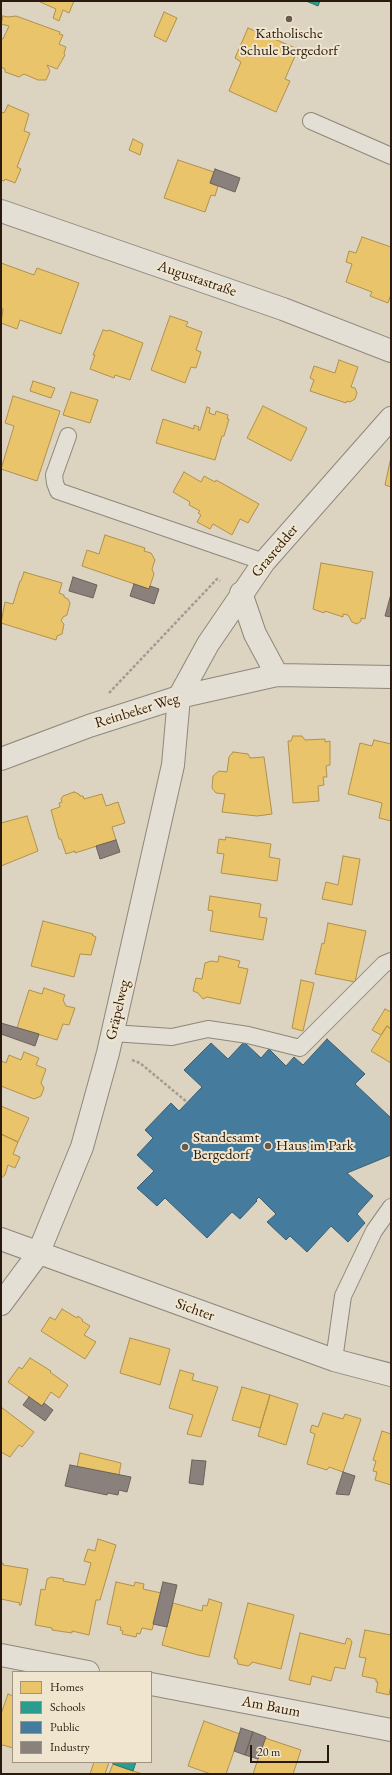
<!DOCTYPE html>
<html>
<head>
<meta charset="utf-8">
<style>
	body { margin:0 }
	#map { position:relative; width:392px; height:1775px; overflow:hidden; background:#dcd3c0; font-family:"EB Garamond",serif }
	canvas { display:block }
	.frame { position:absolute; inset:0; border:2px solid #2a190e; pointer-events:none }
	.legend { position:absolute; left:12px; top:1671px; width:140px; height:92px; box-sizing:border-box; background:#f0e5ce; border:1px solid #a19381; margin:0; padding:5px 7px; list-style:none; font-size:12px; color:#2a190e }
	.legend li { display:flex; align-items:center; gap:8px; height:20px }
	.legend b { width:20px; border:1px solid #a19381 }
	.scale { position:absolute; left:250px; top:1745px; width:79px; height:18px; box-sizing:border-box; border:2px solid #2a190e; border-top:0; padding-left:5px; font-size:12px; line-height:14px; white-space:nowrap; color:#2a190e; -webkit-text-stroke:3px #f0e5ce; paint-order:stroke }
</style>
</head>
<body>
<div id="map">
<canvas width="392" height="1775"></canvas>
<div class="frame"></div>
<ul class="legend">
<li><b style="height:11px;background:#e9c46a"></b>Homes</li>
<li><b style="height:11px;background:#2a9d8f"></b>Schools</li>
<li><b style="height:11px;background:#457b9d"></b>Public</li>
<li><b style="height:11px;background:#8a817c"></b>Industry</li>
</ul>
<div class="scale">20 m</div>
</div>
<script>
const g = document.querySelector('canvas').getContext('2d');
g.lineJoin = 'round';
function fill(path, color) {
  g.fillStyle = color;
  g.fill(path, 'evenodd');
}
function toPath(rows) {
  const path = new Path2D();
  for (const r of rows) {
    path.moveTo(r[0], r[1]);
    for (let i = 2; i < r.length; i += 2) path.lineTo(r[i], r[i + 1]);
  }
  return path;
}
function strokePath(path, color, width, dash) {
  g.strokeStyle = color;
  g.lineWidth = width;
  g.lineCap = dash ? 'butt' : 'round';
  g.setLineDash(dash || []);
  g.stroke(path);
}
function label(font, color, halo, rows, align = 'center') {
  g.font = font + ' "EB Garamond",serif';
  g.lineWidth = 4;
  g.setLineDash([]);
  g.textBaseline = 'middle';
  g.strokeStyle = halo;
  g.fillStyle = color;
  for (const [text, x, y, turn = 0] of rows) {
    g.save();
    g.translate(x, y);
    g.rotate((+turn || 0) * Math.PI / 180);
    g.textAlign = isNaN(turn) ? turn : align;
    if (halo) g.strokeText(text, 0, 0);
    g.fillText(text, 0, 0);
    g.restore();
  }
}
const homes = toPath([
	[38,1,74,1,69,13,63,10,59,21,53,18,56,9,38,1],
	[164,12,177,18,166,42,154,36,164,12],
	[3,16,8,17,16,16,60,32,59,34,63,35,59,44,66,47,64,53,65,55,57,69,47,65,50,71,46,80,38,80,24,74,19,77,5,72,5,69,1,67,1,38,3,39,9,26,1,24,3,16],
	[248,28,298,49,285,79,290,81,276,112,229,91,241,62,235,58,248,28],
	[8,105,29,114,24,131,30,133,17,167,21,169,15,183,5,179,4,181,1,180,1,112,4,113,8,105],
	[133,139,143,144,140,155,129,150,133,139],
	[178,160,214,172,210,183,218,186,215,196,211,195,205,212,164,198,178,160],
	[362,237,391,247,391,294,388,303,370,296,372,292,346,282,352,264,346,262,349,251,356,253,362,237],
	[1,263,34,275,37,268,79,283,61,334,20,320,17,329,1,323,3,309,1,308,1,263],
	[170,316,188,322,186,326,202,332,196,350,201,352,196,368,191,367,185,383,151,370,170,316],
	[103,330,108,331,109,330,143,343,130,380,115,375,114,378,90,369,95,355,93,355,103,330],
	[339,360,358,367,351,387,355,388,357,393,355,399,350,402,347,401,346,403,310,391,314,380,310,378,314,366,335,373,339,360],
	[33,381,55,388,51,398,30,391,33,381],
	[71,392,98,400,90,423,63,415,71,392],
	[13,396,60,411,37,481,1,469,14,426,5,423,13,396],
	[263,406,307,428,291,461,247,438,263,406],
	[207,407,210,408,209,413,215,415,216,411,228,415,227,419,229,419,224,436,222,436,215,460,156,443,163,419,194,429,194,425,199,427,198,430,200,430,207,407],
	[391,457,391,487,385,485,391,457],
	[184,472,201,482,204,476,215,482,216,480,259,504,248,523,240,519,232,535,213,524,210,529,197,522,201,515,198,513,200,511,189,505,190,502,173,492,184,472],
	[105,535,145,548,144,551,151,553,155,560,152,569,154,574,149,589,82,566,87,550,99,554,105,535],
	[321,563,373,572,365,619,361,618,361,621,357,624,352,622,348,615,343,614,343,617,325,611,324,613,313,609,321,563],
	[24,572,62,583,59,593,64,595,64,597,68,599,70,603,67,615,63,617,61,621,64,624,62,634,57,636,56,640,1,623,5,602,13,604,20,581,21,581,24,572],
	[293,736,302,736,305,740,325,739,325,742,330,741,330,765,326,766,327,777,323,777,324,785,318,786,319,801,293,803,288,741,291,741,293,736],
	[374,740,391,744,391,821,379,818,382,803,348,794,360,743,372,746,374,740],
	[233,752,248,754,250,758,264,757,272,814,257,816,222,812,225,794,216,793,212,788,213,776,219,771,227,772,229,757,233,752],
	[74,792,79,794,80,796,83,796,84,799,102,794,106,806,118,802,125,823,112,827,116,840,75,853,75,851,66,854,61,839,59,839,51,810,60,807,59,803,62,802,61,799,63,796,74,792],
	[27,816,38,851,1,866,1,823,27,816],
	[226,837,271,844,269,857,280,859,277,881,221,873,224,854,217,853,219,839,225,840,226,837],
	[343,856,360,859,352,905,322,899,326,882,338,885,343,856],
	[210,896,261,904,259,917,267,918,263,940,210,931,213,911,208,910,210,896],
	[43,921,93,934,92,935,96,937,91,955,80,954,74,977,31,966,43,921],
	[328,923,366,931,355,982,315,974,322,943,324,944,328,923],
	[219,956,240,961,238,967,248,969,240,1004,207,997,203,999,198,993,193,991,196,978,202,979,205,963,211,961,218,962,219,956],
	[301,980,314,983,303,1031,292,1028,301,980],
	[44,988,65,995,63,1000,66,1006,75,1008,69,1025,63,1024,57,1040,17,1028,29,990,42,994,44,988],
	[385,1009,391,1012,391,1029,387,1026,381,1035,372,1030,385,1009],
	[387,1026,391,1029,391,1063,371,1051,387,1026],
	[24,1052,39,1058,36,1065,46,1069,41,1083,44,1088,41,1096,34,1099,1,1086,1,1061,6,1063,9,1055,21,1060,24,1052],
	[1,1106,29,1118,18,1142,1,1134,1,1106],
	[1,1134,18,1142,13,1154,20,1157,15,1168,8,1165,5,1175,1,1178,1,1134],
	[62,1309,77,1318,78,1316,83,1320,82,1321,90,1326,84,1335,96,1342,85,1359,41,1331,50,1317,55,1320,62,1309],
	[130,1338,170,1349,160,1385,120,1373,130,1338],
	[30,1358,51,1371,50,1372,68,1385,59,1398,51,1392,42,1406,8,1382,19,1367,22,1369,30,1358],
	[180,1370,194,1374,192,1380,218,1387,201,1437,187,1434,193,1415,169,1408,180,1370],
	[242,1387,270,1395,260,1428,232,1420,242,1387],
	[270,1395,298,1404,286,1445,258,1436,270,1395],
	[1,1407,34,1432,22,1447,19,1445,10,1457,1,1452,1,1407],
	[323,1413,343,1419,345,1414,361,1419,343,1472,329,1467,327,1470,307,1464,315,1434,310,1432,312,1425,318,1427,323,1413],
	[382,1431,391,1434,391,1485,375,1480,377,1472,373,1471,376,1461,373,1460,382,1431],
	[80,1453,121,1463,119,1475,77,1467,80,1453],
	[98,1539,116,1545,100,1600,96,1600,89,1635,72,1631,72,1633,52,1630,52,1628,35,1625,41,1589,45,1590,47,1579,51,1577,64,1579,63,1581,85,1585,91,1563,84,1561,88,1549,95,1551,98,1539],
	[1,1563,3,1563,3,1565,28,1569,21,1605,19,1605,20,1603,1,1599,1,1563],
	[116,1582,134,1586,135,1582,144,1584,143,1589,161,1593,152,1630,142,1628,140,1634,137,1633,136,1637,122,1634,123,1631,120,1630,121,1627,107,1624,116,1582],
	[209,1599,222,1603,209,1657,198,1655,162,1645,173,1603,202,1611,203,1605,207,1606,209,1599],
	[248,1603,294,1615,281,1669,252,1662,251,1664,248,1666,238,1664,237,1659,234,1658,248,1603],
	[365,1630,391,1635,391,1685,389,1695,376,1692,378,1682,376,1682,376,1679,362,1676,366,1658,359,1657,365,1630],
	[300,1633,345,1644,347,1638,350,1639,352,1642,345,1669,335,1667,331,1681,312,1676,310,1685,289,1680,300,1633],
	[8,1694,13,1696,13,1748,3,1745,1,1746,1,1714,8,1694],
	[204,1721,240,1734,226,1774,211,1774,188,1766,204,1721],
	[265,1738,301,1750,293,1774,253,1774,265,1738],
	[94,1762,109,1762,105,1774,90,1774,94,1762],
	[113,1764,133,1771,143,1774,109,1774,113,1764]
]);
fill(homes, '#e9c46a');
strokePath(homes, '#b0914e', 1);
const schools = toPath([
	[306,1,320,1,318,6,306,1],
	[113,1762,136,1762,133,1771,113,1764,113,1762]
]);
fill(schools, '#2a9d8f');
strokePath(schools, '#2a7568', 1);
const public = toPath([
	[327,1039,365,1074,355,1084,391,1118,391,1155,347,1173,373,1196,357,1214,365,1223,348,1242,331,1226,307,1252,290,1236,286,1240,267,1222,276,1214,259,1197,256,1200,257,1201,240,1219,232,1212,207,1238,165,1198,157,1206,137,1188,154,1171,137,1155,153,1138,145,1130,171,1103,179,1111,202,1087,184,1070,211,1043,228,1059,244,1042,261,1058,269,1049,286,1066,294,1057,303,1065,327,1039]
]);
fill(public, '#457b9d');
strokePath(public, '#3d5e72', 1);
const industry = toPath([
	[215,169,240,178,235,192,210,183,215,169],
	[73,577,97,585,93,598,69,591,73,577],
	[134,584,149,589,150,586,159,589,154,604,130,596,134,584],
	[391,594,391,617,385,616,391,594],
	[116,840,120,852,100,859,96,846,116,840],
	[1,1023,39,1034,35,1046,1,1034,1,1023],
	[29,1397,42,1406,44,1403,53,1410,45,1421,23,1405,29,1397],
	[192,1460,206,1461,203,1485,189,1483,192,1460],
	[70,1465,131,1477,127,1492,119,1490,118,1495,108,1493,107,1495,65,1486,70,1465],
	[343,1472,355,1476,349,1495,336,1494,343,1472],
	[163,1582,177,1585,167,1627,153,1624,163,1582],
	[241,1728,253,1732,245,1755,234,1751,241,1728],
	[253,1732,266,1737,258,1759,245,1755,253,1732]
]);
fill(industry, '#8a817c');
strokePath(industry, '#6d625b', 1);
const lane = toPath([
	[311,121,391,156],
	[68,436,54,475,55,483,58,491,264,562],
	[112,1033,172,1037,208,1029,248,1035,300,1048,384,964,391,961],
	[334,1360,343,1296,374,1231,391,1207]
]);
const street = toPath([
	[1,211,283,309,391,351],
	[241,593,255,634,277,675],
	[1,759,89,726,179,697,277,675,391,677],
	[1,1239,334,1360,391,1375],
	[1,1304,38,1254,82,1147,108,1053,173,765,179,697,208,644,264,562,391,418],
	[1,1655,88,1672],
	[151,1684,391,1730]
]);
strokePath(lane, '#8e877b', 18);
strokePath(street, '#8e877b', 24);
strokePath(toPath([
	[109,693,217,579,220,581],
	[132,1060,140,1063,187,1102]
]), '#a19c93', 2.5, [3, 2]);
strokePath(lane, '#e4dfd5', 16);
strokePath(street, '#e4dfd5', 22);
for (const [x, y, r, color] of [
	[289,19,4,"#685a4c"],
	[268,1146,4,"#685a4c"],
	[185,1147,4,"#685a4c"]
]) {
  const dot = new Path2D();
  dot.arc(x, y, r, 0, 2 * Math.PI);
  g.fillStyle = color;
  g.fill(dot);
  strokePath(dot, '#f0e5ce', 1.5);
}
label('15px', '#2a190e', '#f0e5ce', [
	["Katholische",289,34,"center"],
	["Schule Bergedorf",289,51,"center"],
	["Standesamt",193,1138],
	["Bergedorf",193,1155],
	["Haus im Park",276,1146]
], 'left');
label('15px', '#2a190e', '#f0e5ce', [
	["Augustastraße",197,279,19],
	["Grasredder",275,551,-50],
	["Reinbeker Weg",137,711,-17],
	["Gräpelweg",118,1010,-77],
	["Sichter",195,1310,20],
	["Am Baum",271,1707,11]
]);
</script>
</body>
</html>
